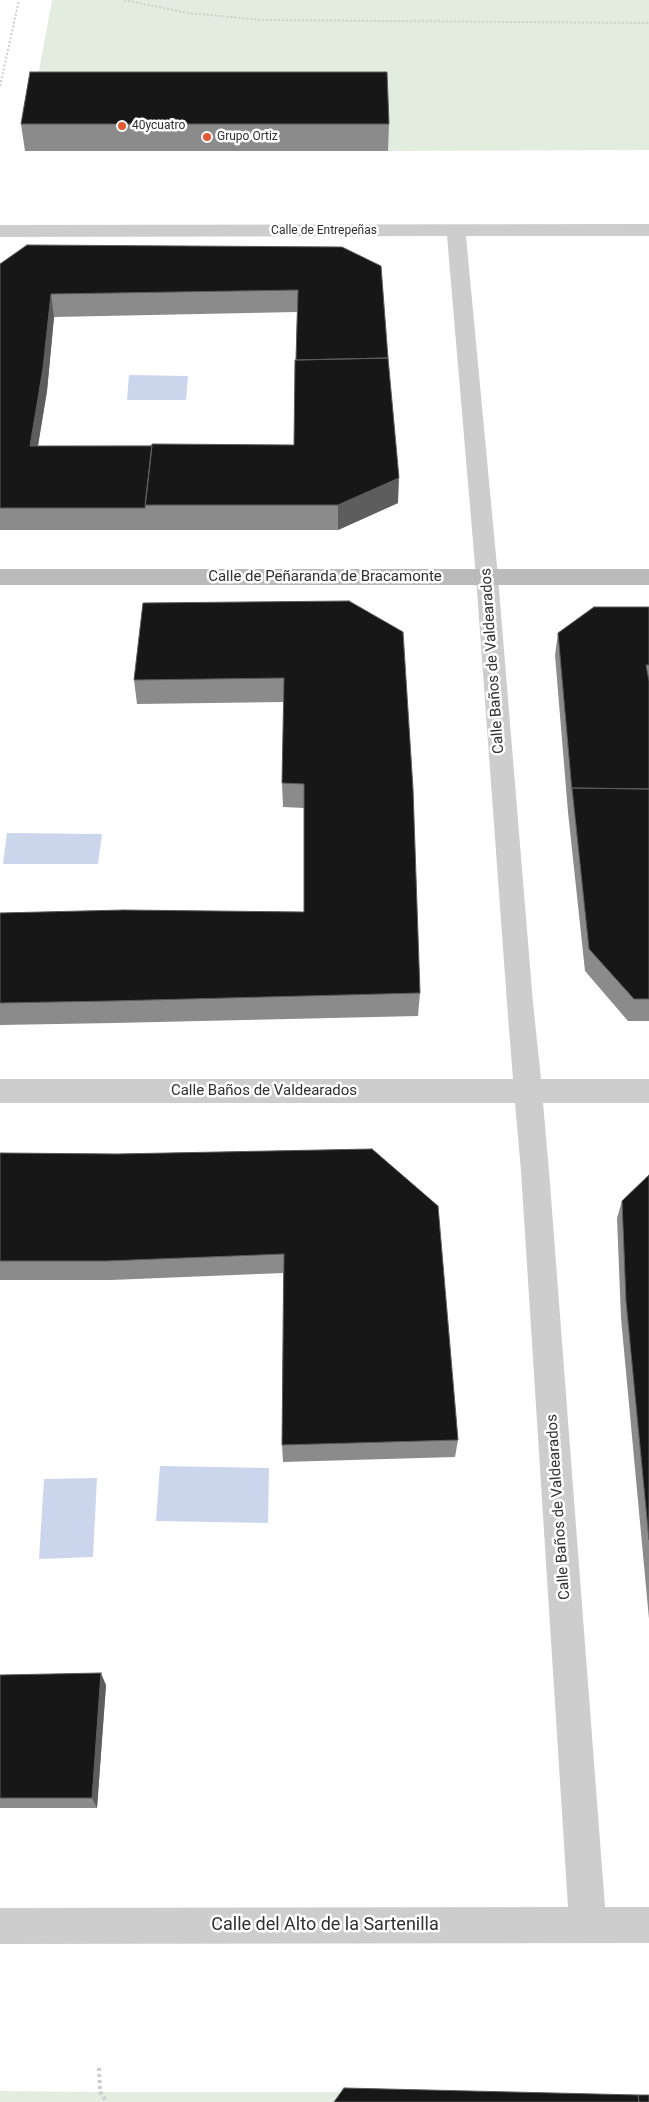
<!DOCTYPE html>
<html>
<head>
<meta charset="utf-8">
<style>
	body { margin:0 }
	canvas { display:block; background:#fff }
</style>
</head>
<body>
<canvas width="649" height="2102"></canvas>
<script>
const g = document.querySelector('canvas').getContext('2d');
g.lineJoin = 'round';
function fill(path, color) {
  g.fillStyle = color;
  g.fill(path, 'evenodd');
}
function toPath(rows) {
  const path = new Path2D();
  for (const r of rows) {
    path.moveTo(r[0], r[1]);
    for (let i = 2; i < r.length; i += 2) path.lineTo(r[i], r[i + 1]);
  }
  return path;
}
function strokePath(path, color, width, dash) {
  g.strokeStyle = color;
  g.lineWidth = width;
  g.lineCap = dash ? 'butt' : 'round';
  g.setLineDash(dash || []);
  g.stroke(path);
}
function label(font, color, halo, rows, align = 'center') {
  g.font = font + ' Roboto,sans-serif';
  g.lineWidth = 5;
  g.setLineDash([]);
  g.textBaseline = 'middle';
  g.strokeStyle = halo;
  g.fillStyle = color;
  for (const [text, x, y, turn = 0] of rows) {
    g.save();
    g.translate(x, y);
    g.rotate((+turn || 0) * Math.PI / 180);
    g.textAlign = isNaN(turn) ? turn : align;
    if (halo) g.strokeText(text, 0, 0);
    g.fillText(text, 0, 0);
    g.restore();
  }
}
fill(toPath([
	[52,0,649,0,649,150,388,151,386,99,34,98],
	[0,2091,100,2092,343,2092,336,2102,0,2102]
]), '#e2eddf');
fill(toPath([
	[129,375,188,376,186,400,127,400],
	[7,833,102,834,98,864,3,864],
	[160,1466,269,1468,268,1523,156,1521],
	[97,1478,93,1557,39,1559,44,1479]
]), '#cbd6ec');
strokePath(toPath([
	[124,0,188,13,263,20,649,23],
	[0,86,19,0]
]), '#cdcdcd', 2, [2, 2]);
strokePath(toPath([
	[99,2068,100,2092,107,2102]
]), '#cdcdcd', 4, [3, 3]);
fill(toPath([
	[520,992,530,995,533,1003,541,1079,649,1079,649,1103,543,1103,549,1171,545,1180,535,1183,525,1180,521,1171,515,1103,0,1103,0,1079,513,1079,507,1003,510,995,520,992]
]), '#cdcdcd');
fill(toPath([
	[649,224,649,236,466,236,498,577,533,1003,530,1011,520,1014,510,1011,507,1003,476,577,447,236,0,237,0,225,649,224],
	[535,1159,545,1162,549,1171,605,1907,649,1907,649,1943,0,1944,0,1908,568,1907,521,1171,525,1162,535,1159]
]), '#cdcdcd');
fill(toPath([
	[0,569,649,569,649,585,0,585,0,569]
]), '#bababa');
fill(toPath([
	[21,124,389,124,388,151,25,151],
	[342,247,398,503,338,530,0,530,0,264],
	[297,312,294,445,38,446,47,391,54,317],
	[349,601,420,993,418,1016,114,1023,0,1025,0,913,304,912,304,808,283,807,282,783,284,702,137,704,134,680],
	[649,607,649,1021,628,1021,585,971,568,812,555,655,558,633],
	[372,1149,458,1440,455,1457,283,1462,282,1445,283,1273,111,1280,0,1280,0,1153,117,1154],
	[649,1175,649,1619,621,1318,617,1218,622,1201],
	[0,1675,106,1685,97,1808,0,1808]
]), '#8b8b8b');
fill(toPath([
	[51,294,54,317,47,391,34,469,30,446],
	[399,478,398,503,338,530,338,505],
	[101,1673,106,1685,97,1808,92,1798]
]), '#5d5d5d');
const building = toPath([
	[30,72,387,72,389,124,21,124,30,72],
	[27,245,342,247,381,266,388,358,296,360,298,290,51,294,43,368,30,446,152,446,145,508,0,508,0,264,27,245],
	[388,358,399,478,338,505,145,505,152,444,294,445,295,360,388,358],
	[349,601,403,632,413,789,420,993,110,1001,0,1003,0,913,124,910,304,912,304,784,282,783,284,678,134,680,143,603,349,601],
	[594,607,649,607,649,665,646,665,649,681,649,789,572,788,572,791,558,633,594,607],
	[572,788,649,789,649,999,634,999,589,949,572,788],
	[372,1149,438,1206,458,1440,282,1445,284,1254,106,1261,0,1261,0,1153,117,1154,372,1149],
	[649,1175,649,1540,626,1301,622,1201,649,1175],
	[101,1673,92,1798,0,1798,0,1675,101,1673],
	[344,2088,638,2095,639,2102,334,2102,344,2088],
	[638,2095,649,2095,649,2102,639,2102,638,2095]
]);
fill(building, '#171717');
strokePath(building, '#5d5d5d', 1);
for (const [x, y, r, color] of [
	[122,126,5,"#e45935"],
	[207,137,5,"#e45935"]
]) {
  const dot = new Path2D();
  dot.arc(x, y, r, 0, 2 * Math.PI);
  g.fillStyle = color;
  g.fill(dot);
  strokePath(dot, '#fff', 2);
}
label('12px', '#303030', '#fff', [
	["40ycuatro",132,126],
	["Grupo Ortiz",217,137]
], 'left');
label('12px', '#303030', '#fff', [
	["Calle de Entrepeñas",324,231]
]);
label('15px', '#303030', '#fff', [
	["Calle de Peñaranda de Bracamonte",325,577],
	["Calle Baños de Valdearados",493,661,-94],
	["Calle Baños de Valdearados",264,1091],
	["Calle Baños de Valdearados",559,1507,-94]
]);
label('18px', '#303030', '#fff', [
	["Calle del Alto de la Sartenilla",325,1925]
]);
</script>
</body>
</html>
